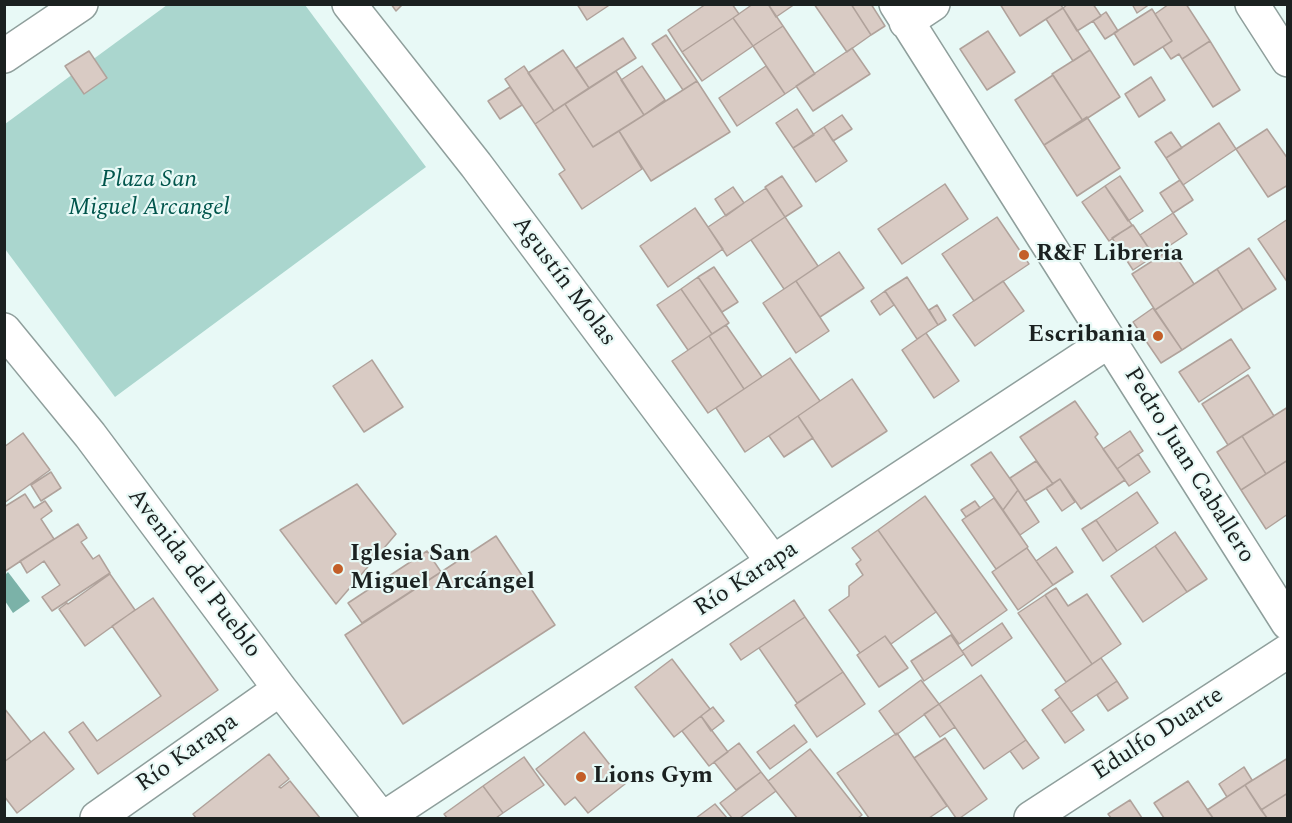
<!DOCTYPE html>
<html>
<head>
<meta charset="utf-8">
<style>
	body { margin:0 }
	#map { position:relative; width:1292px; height:823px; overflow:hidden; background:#e8f9f6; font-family:Spectral,serif }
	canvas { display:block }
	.frame { position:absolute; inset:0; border:6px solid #1b2120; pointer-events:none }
</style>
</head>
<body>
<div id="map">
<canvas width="1292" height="823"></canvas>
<div class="frame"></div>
</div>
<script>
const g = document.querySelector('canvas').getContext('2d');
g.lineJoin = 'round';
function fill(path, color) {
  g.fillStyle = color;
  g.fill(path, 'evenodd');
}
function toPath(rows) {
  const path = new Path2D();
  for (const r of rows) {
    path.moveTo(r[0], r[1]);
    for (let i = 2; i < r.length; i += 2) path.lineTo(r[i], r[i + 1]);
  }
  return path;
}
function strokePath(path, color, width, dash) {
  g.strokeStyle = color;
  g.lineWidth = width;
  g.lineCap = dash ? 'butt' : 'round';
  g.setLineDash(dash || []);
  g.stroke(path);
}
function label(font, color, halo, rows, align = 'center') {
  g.font = font + ' Spectral,serif';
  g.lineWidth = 4.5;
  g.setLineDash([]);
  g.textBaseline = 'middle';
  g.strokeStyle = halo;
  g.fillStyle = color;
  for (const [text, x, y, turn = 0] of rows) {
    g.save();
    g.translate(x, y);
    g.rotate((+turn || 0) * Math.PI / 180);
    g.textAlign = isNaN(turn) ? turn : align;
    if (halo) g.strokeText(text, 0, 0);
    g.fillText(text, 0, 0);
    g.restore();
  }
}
fill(toPath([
	[167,5,305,5,426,167,115,397,5,249,5,124]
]), '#aad6ce');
fill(toPath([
	[8,572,30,601,13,613,5,601,5,575]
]), '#7bb2a8');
const building = toPath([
	[391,4,403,4,396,11,391,4],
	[577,4,611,4,587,20,577,4],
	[706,4,732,4,739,14,682,52,668,30,706,4],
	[753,4,768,4,783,26,753,46,733,18,753,4],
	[768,4,795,4,776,17,768,4],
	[814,4,851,4,871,35,847,52,814,4],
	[851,4,871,4,885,26,871,35,851,4],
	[1000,4,1060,4,1063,8,1020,36,1000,4],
	[1068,4,1093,4,1101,16,1077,31,1063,8,1068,4],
	[1132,4,1150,4,1137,13,1132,4],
	[1169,4,1186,4,1210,41,1182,59,1179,54,1171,59,1163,47,1172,41,1155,14,1169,4],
	[1063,8,1090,50,1073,61,1046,19,1063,8],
	[1152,9,1172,41,1134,65,1114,33,1152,9],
	[1106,12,1118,31,1105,39,1093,21,1106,12],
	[733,18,753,46,702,81,682,52,733,18],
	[783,26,815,74,785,94,753,46,783,26],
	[988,31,1015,72,987,90,960,49,988,31],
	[666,35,697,81,683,90,652,44,666,35],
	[623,38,636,58,589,88,576,68,623,38],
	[1210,41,1240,90,1213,107,1182,59,1210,41],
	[852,48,870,74,813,111,796,86,852,48],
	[563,50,589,88,554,111,528,73,563,50],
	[1090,50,1120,97,1083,121,1052,74,1090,50],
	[89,51,107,78,84,94,65,66,89,51],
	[524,66,554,111,535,124,505,79,524,66],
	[642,66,665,100,644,115,621,80,642,66],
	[766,66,785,94,737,126,719,98,766,66],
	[616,71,644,115,593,147,565,104,616,71],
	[1053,75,1083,121,1044,145,1015,100,1053,75],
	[1151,77,1165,100,1139,117,1125,94,1151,77],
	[697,81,730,132,651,181,619,131,697,81],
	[510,87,522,105,500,119,488,101,510,87],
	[565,104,593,147,619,131,642,169,582,209,559,174,565,170,535,124,565,104],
	[797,109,814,135,793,148,776,123,797,109],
	[842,115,852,129,833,141,824,127,842,115],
	[1087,117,1120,168,1077,196,1044,145,1087,117],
	[1219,123,1236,149,1183,185,1166,158,1219,123],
	[824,127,847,161,816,182,793,148,824,127],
	[1267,129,1288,159,1288,185,1268,197,1236,149,1267,129],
	[1171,132,1182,148,1166,158,1155,142,1171,132],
	[782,176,802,206,785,217,765,187,782,176],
	[1120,176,1143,211,1128,221,1105,186,1120,176],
	[1180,180,1193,200,1173,213,1160,193,1180,180],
	[945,184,968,219,902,264,878,229,945,184],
	[1105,186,1132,225,1109,241,1082,202,1105,186],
	[733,187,744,203,726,216,715,199,733,187],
	[766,188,785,217,727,256,708,227,766,188],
	[695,208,723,249,668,287,640,246,695,208],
	[1173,213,1187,234,1154,256,1140,235,1173,213],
	[785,217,818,266,784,289,751,240,785,217],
	[997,217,1029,264,974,301,942,254,997,217],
	[1288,219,1288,283,1258,239,1288,219],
	[1133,225,1154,256,1133,270,1112,238,1133,225],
	[1249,248,1276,289,1243,310,1217,269,1249,248],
	[1171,249,1194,284,1155,310,1132,274,1171,249],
	[839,252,864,288,820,317,796,281,839,252],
	[714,267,738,302,722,312,698,277,714,267],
	[1217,269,1243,310,1182,350,1155,310,1217,269],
	[698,277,729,323,712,334,681,289,698,277],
	[907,277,938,325,917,339,885,291,907,277],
	[796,281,829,331,796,353,763,303,796,281],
	[1003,281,1024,311,975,346,953,315,1003,281],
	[681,289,712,334,688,350,657,305,681,289],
	[885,291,894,305,880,315,871,301,885,291],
	[937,305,946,320,938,325,929,310,937,305],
	[1153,308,1182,350,1161,363,1133,322,1153,308],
	[726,325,762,377,744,389,709,336,726,325],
	[926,333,959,381,934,398,902,350,926,333],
	[709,336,744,389,708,413,672,361,709,336],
	[1231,339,1250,368,1199,402,1179,372,1231,339],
	[790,358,820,401,745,452,716,408,790,358],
	[372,360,403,407,364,432,333,386,372,360],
	[1248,375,1274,416,1228,445,1202,404,1248,375],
	[852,379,887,431,832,467,798,416,852,379],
	[1075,401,1098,434,1095,437,1125,480,1081,509,1060,479,1053,484,1020,437,1075,401],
	[1288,407,1288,460,1266,474,1242,436,1288,407],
	[798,416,813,438,784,457,769,436,798,416],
	[1130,431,1143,451,1117,469,1103,449,1130,431],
	[23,433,50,470,4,503,4,447,23,433],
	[1242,436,1266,474,1241,490,1217,452,1242,436],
	[991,452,1018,490,1003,510,971,465,991,452],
	[1138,454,1150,472,1129,486,1117,469,1138,454],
	[1288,460,1288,514,1266,529,1241,490,1288,460],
	[1036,461,1053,484,1025,501,1010,478,1036,461],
	[51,472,61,488,41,501,31,485,51,472],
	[1060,479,1075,502,1062,511,1046,488,1060,479],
	[357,484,396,534,336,604,280,530,357,484],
	[1018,490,1039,522,1020,535,1003,510,1018,490],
	[1137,492,1158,523,1117,551,1096,520,1137,492],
	[25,494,34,508,45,501,52,511,41,519,54,539,4,572,4,507,25,494],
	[925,496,1007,610,959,644,878,530,925,496],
	[994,498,1028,547,996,569,962,520,994,498],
	[975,501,980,508,966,517,961,510,975,501],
	[1096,520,1117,551,1103,561,1082,529,1096,520],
	[78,524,87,538,81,542,93,559,99,555,110,573,52,611,42,597,60,585,44,561,27,573,20,561,78,524],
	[878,530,936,612,891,644,885,636,860,653,829,610,849,596,849,586,863,575,856,564,861,560,852,548,878,530],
	[1175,532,1207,579,1187,592,1155,546,1175,532],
	[496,536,555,625,403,724,345,635,496,536],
	[1155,546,1187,592,1143,622,1111,576,1155,546],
	[1056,547,1073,572,1053,585,1036,561,1056,547],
	[1027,548,1053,585,1018,610,992,572,1027,548],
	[427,551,441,572,362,623,348,603,427,551],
	[110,574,135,610,85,646,59,609,67,603,68,604,110,574],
	[1056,588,1068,606,1087,594,1121,644,1092,664,1045,595,1056,588],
	[1045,595,1092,664,1066,682,1018,613,1045,595],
	[153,598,218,690,98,774,69,732,83,722,97,741,161,696,112,626,153,598],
	[794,600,805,617,741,660,730,644,794,600],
	[805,617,843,672,797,703,759,648,805,617],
	[1002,623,1012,638,972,666,962,651,1002,623],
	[951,635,964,654,924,681,911,661,951,635],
	[885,636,908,668,879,687,857,655,885,636],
	[1101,658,1117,681,1071,712,1055,690,1101,658],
	[672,659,710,709,674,737,635,687,672,659],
	[843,672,865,704,817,737,795,705,843,672],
	[981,675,1026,740,984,769,939,704,981,675],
	[921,680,939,704,896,735,879,711,921,680],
	[1117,681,1128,698,1108,711,1097,695,1117,681],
	[1060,697,1084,730,1065,743,1042,710,1060,697],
	[939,704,955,727,940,737,924,714,939,704],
	[713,707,724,721,711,731,701,716,713,707],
	[4,708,31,742,4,762,4,708],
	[701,716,728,752,709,766,682,731,701,716],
	[794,725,807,742,770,769,757,752,794,725],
	[44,732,74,769,17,813,4,796,4,762,44,732],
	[584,732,625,784,588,813,575,797,565,805,536,769,584,732],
	[897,733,947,806,929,818,869,818,837,773,897,733],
	[945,738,987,799,960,818,956,818,914,758,945,738],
	[1026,740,1039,758,1023,769,1010,751,1026,740],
	[739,743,761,772,736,790,714,762,739,743],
	[810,749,862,815,858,818,797,818,768,781,810,749],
	[269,754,289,779,279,787,281,788,290,781,320,818,196,818,193,814,269,754],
	[524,757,544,785,503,813,483,786,524,757],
	[1288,758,1288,793,1261,810,1245,785,1288,758],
	[1244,767,1252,780,1227,797,1219,784,1244,767],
	[761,772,776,791,740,818,732,818,720,803,761,772],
	[1188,781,1213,818,1164,818,1154,803,1188,781],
	[1245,785,1267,818,1213,818,1207,810,1245,785],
	[483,786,503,813,496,818,447,818,444,814,483,786],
	[1288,793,1288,818,1267,818,1261,810,1288,793],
	[1130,800,1142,818,1111,818,1108,814,1130,800],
	[715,804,727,818,696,818,715,804]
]);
fill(building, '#d9cbc4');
strokePath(building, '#b0a29b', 1.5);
const minor = toPath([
	[349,4,476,165,773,562],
	[896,4,1288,623],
	[1252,4,1288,60],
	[906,22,933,4],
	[4,56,81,4],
	[4,330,90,435,280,689,381,818],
	[97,818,280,689],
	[384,818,1109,341],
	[1031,818,1288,651]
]);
strokePath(minor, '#8f9f9c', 36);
strokePath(minor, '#fff', 33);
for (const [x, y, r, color] of [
	[1024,255,6,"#c35f29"],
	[1158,336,6,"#c35f29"],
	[338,569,6,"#c35f29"],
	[581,777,6,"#c35f29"]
]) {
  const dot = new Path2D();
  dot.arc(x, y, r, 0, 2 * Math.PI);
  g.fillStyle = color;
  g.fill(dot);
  strokePath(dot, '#e8f9f6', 2);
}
label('italic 24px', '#01554c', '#e8f9f6', [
	["Plaza San",149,181],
	["Miguel Arcangel",149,209]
]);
label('bold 24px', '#1b2120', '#e8f9f6', [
	["R&F Libreria",1036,255],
	["Escribania",1146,336,"right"],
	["Iglesia San",350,555],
	["Miguel Arcángel",350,583],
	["Lions Gym",593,777]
], 'left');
label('24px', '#1b2120', '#e8f9f6', [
	["Agustín Molas",563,282,53],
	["Pedro Juan Caballero",1188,466,58],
	["Avenida del Pueblo",193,574,53],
	["Río Karapa",747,580,-33],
	["Edulfo Duarte",1159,735,-33],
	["Río Karapa",188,754,-35]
]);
</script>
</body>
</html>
